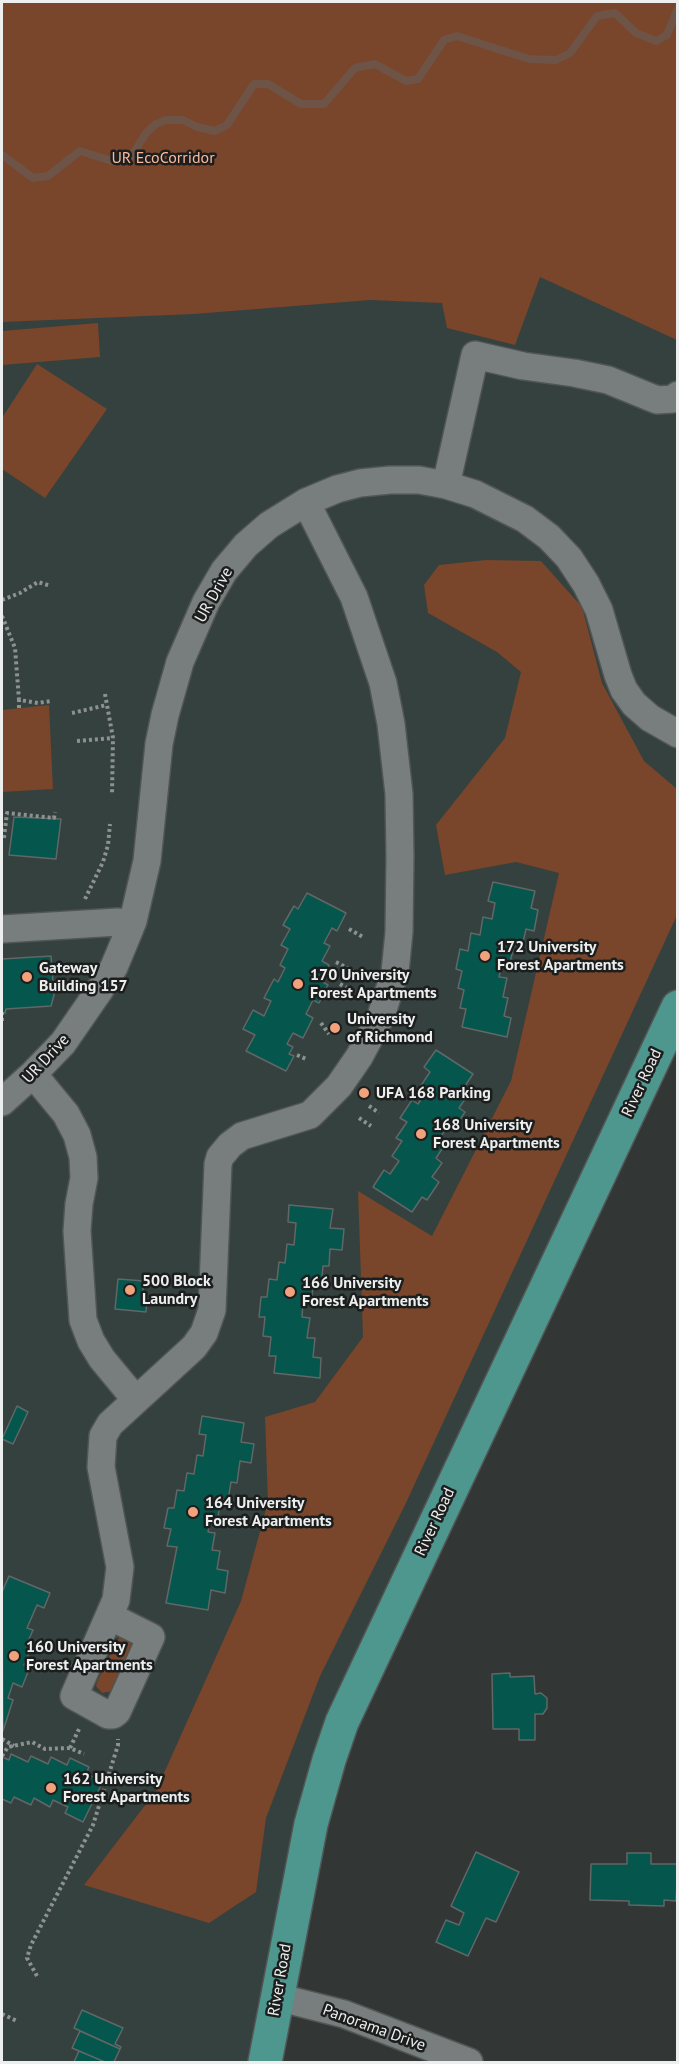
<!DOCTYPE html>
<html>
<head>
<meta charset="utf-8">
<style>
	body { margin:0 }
	#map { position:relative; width:679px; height:2064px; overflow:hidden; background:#323736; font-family:"PT Sans",sans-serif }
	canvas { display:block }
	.frame { position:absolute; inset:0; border:3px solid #ecefee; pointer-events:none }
</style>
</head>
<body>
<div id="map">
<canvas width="679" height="2064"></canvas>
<div class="frame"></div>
</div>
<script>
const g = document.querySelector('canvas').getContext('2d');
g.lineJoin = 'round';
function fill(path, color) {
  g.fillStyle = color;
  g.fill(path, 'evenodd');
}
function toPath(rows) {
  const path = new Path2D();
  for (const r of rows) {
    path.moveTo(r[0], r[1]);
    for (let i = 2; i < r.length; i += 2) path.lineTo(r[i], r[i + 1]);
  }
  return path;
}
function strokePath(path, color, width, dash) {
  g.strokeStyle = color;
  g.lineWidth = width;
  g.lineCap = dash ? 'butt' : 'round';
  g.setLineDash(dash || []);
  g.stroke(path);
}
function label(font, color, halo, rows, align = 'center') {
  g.font = font + ' "PT Sans",sans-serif';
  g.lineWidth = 5;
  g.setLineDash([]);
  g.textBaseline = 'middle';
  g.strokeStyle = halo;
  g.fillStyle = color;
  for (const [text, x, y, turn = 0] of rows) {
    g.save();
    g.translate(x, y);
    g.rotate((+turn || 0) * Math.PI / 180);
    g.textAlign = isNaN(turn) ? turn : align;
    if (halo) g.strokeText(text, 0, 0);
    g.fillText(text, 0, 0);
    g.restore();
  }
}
fill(toPath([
	[2,2,677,2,677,1007,342,1722,265,2062,2,2062]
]), '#34413e');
fill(toPath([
	[2,2,677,2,677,340,540,277,515,345,447,328,442,303,370,300,194,314,2,322],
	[98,323,100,357,2,365,2,331],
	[37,364,107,409,45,498,2,469,2,418],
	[486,560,541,561,582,607,602,683,644,761,677,789,677,915,405,1505,320,1676,266,1818,256,1892,209,1923,84,1885,156,1791,241,1601,268,1502,265,1417,315,1402,363,1337,358,1191,432,1236,511,1081,559,873,516,862,445,875,436,825,505,738,521,672,497,652,428,613,424,585,439,565],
	[49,705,53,789,2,792,2,710],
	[121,1637,130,1640,132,1643,131,1650,112,1691,102,1693,96,1686,97,1682,117,1640]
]), '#79452b');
strokePath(toPath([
	[2,155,33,178,48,176,80,151,115,162,124,161,131,157,146,133,156,124,166,120,183,120,197,127,215,131,227,125,254,84,268,84,301,104,324,104,355,68,375,64,406,81,418,79,444,40,457,36,529,59,556,60,570,53,597,16,615,13,636,33,656,41,667,35,678,8]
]), '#6e5447', 8);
const building = toPath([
	[14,817,61,819,56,859,9,855,14,817],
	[493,882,535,891,531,908,538,910,534,931,526,929,522,947,514,945,510,963,503,961,499,977,507,978,503,997,508,998,504,1016,511,1018,507,1037,462,1027,466,1009,460,1008,464,990,458,988,462,971,456,969,460,949,468,951,471,933,480,935,483,917,492,919,495,903,488,901,493,882],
	[307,893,346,913,337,931,332,928,324,943,330,946,322,961,329,965,321,981,328,985,319,1003,313,1000,306,1014,313,1018,303,1038,293,1033,287,1044,293,1047,289,1054,294,1056,286,1071,246,1051,255,1035,243,1029,253,1010,264,1016,271,1001,264,998,274,979,278,982,285,968,280,965,288,949,281,945,290,929,283,925,294,906,298,909,307,893],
	[51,956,54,995,51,1006,6,1009,5,1013,2,1013,2,959,51,956],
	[436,1050,473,1074,463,1089,469,1093,459,1108,465,1112,453,1130,448,1126,439,1139,446,1143,436,1158,442,1163,432,1177,439,1182,427,1200,422,1197,412,1212,373,1187,384,1170,390,1174,399,1161,392,1156,402,1141,396,1138,407,1122,400,1118,412,1100,418,1104,427,1091,420,1087,430,1072,424,1067,436,1050],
	[289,1205,333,1209,330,1228,344,1229,342,1250,330,1249,329,1266,323,1266,321,1287,313,1287,311,1303,303,1302,302,1317,310,1318,307,1338,315,1338,313,1357,321,1358,320,1378,274,1373,276,1356,269,1356,271,1337,263,1336,265,1317,259,1317,261,1297,267,1297,269,1279,277,1280,279,1262,285,1263,287,1244,294,1245,296,1223,288,1222,289,1205],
	[118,1279,144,1281,142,1298,147,1299,146,1312,115,1309,118,1279],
	[17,1406,28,1412,13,1444,2,1439,17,1406],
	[202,1416,244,1423,241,1442,254,1444,251,1463,240,1461,237,1483,231,1482,228,1500,221,1499,218,1517,211,1516,208,1532,215,1533,212,1550,220,1551,217,1569,228,1571,225,1593,211,1590,208,1610,166,1603,177,1547,167,1546,171,1529,164,1528,168,1508,174,1508,177,1490,184,1491,187,1473,194,1474,197,1455,203,1456,206,1435,199,1434,202,1416],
	[9,1576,50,1593,44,1608,37,1605,27,1628,33,1630,26,1646,31,1648,24,1665,30,1667,22,1687,13,1683,8,1698,13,1700,3,1731,2,1592,9,1576],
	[510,1673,510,1677,534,1676,535,1694,541,1693,547,1698,547,1708,543,1714,535,1714,535,1740,519,1740,519,1729,493,1729,492,1674,510,1673],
	[11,1754,28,1762,31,1756,48,1764,51,1757,67,1765,70,1758,89,1767,86,1774,93,1777,94,1774,104,1779,83,1822,65,1813,68,1807,53,1800,50,1807,34,1798,31,1805,14,1797,11,1803,2,1799,2,1757,9,1760,11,1754],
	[476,1852,519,1872,496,1922,486,1918,468,1956,436,1942,446,1920,459,1925,464,1913,451,1906,476,1852],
	[627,1853,651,1853,651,1864,678,1864,676,1901,664,1900,664,1906,629,1905,629,1901,590,1900,591,1864,627,1864,627,1853],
	[82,2010,123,2028,115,2044,121,2047,120,2049,74,2028,82,2010],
	[80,2031,120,2049,114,2062,105,2062,72,2048,80,2031],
	[79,2051,105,2062,74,2062,79,2051]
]);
fill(building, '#05564d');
strokePath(building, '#616766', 1.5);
const minor = toPath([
	[446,485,475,355,523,366,574,373,608,380,657,400,673,399,678,395],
	[2,929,118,922],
	[33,1074,66,1114,77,1135,83,1157,84,1178,79,1204,77,1231,83,1320,91,1341,102,1359,136,1400],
	[2,1102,33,1074,63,1043,101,988,114,967,124,943,133,921,147,861,159,744,165,715,180,662,206,602,224,571,246,545,269,525,306,502,337,489,360,483,390,480,419,480,446,485,475,494,525,519,549,537,569,558,586,584,599,610,618,675,624,690,634,704,650,718,678,734],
	[109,1616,151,1637,117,1712,113,1715,108,1715,74,1696,116,1600,120,1567,101,1467,103,1436,110,1424,194,1347,204,1333,212,1310,218,1164,220,1157,230,1145,242,1136,310,1115,339,1086,359,1057,381,1016,395,972,399,932,400,857,399,794,391,724,383,683,354,597,306,502],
	[277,1997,344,2014,469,2062]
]);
const major = toPath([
	[265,2062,311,1824,329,1760,342,1722,678,1007]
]);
strokePath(minor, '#515554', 30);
strokePath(major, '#515554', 36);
strokePath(toPath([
	[2,600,20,593,38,582,51,586],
	[2,616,15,648,19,700],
	[105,694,113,738,112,794],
	[19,708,19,700,38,703,51,701],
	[72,713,107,705],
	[77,741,113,738],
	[4,838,7,813,54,818,55,812],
	[85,899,103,862,108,845,110,824],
	[349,929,363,937],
	[336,962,353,971],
	[340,984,349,989],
	[2,1012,2,1023],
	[321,1023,329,1034],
	[297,1055,306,1059],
	[369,1106,379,1113],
	[359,1118,371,1126],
	[2,1739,14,1746],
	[70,1748,80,1727],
	[2,1756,8,1747,32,1742,45,1749,70,1748,84,1754],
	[37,1976,27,1958,31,1945,93,1825,118,1745,118,1739],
	[2,2014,17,2021]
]), '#8d9190', 4, [3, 3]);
strokePath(minor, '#787e7d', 27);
strokePath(major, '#4e978e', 33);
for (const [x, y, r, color] of [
	[485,956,6,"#f1a17c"],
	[27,977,6,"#f1a17c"],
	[298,984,6,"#f1a17c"],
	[335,1028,6,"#f1a17c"],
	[364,1093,6,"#f1a17c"],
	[421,1134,6,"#f1a17c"],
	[130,1290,6,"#f1a17c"],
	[290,1292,6,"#f1a17c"],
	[193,1512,6,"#f1a17c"],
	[14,1656,6,"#f1a17c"],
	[51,1788,6,"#f1a17c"]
]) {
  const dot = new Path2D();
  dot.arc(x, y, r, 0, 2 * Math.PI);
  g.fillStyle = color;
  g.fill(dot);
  strokePath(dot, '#1c1e1e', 2);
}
label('16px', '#fcb99a', '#1c1e1e', [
	["UR EcoCorridor",163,158]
]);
label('16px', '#ecefee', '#1c1e1e', [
	["UR Drive",214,595,-61],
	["UR Drive",46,1059,-47],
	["River Road",642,1083,-65],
	["River Road",435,1522,-65],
	["River Road",280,1980,-80],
	["Panorama Drive",374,2028,20]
]);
label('bold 16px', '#ecefee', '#1c1e1e', [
	["172 University",497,947],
	["Forest Apartments",497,965],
	["Gateway",39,968],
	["Building 157",39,986],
	["170 University",310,975],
	["Forest Apartments",310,993],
	["University",347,1019],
	["of Richmond",347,1037],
	["UFA 168 Parking",376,1093],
	["168 University",433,1125],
	["Forest Apartments",433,1143],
	["500 Block",142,1281],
	["Laundry",142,1299],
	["166 University",302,1283],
	["Forest Apartments",302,1301],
	["164 University",205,1503],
	["Forest Apartments",205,1521],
	["160 University",26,1647],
	["Forest Apartments",26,1665],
	["162 University",63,1779],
	["Forest Apartments",63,1797]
], 'left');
</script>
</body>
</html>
